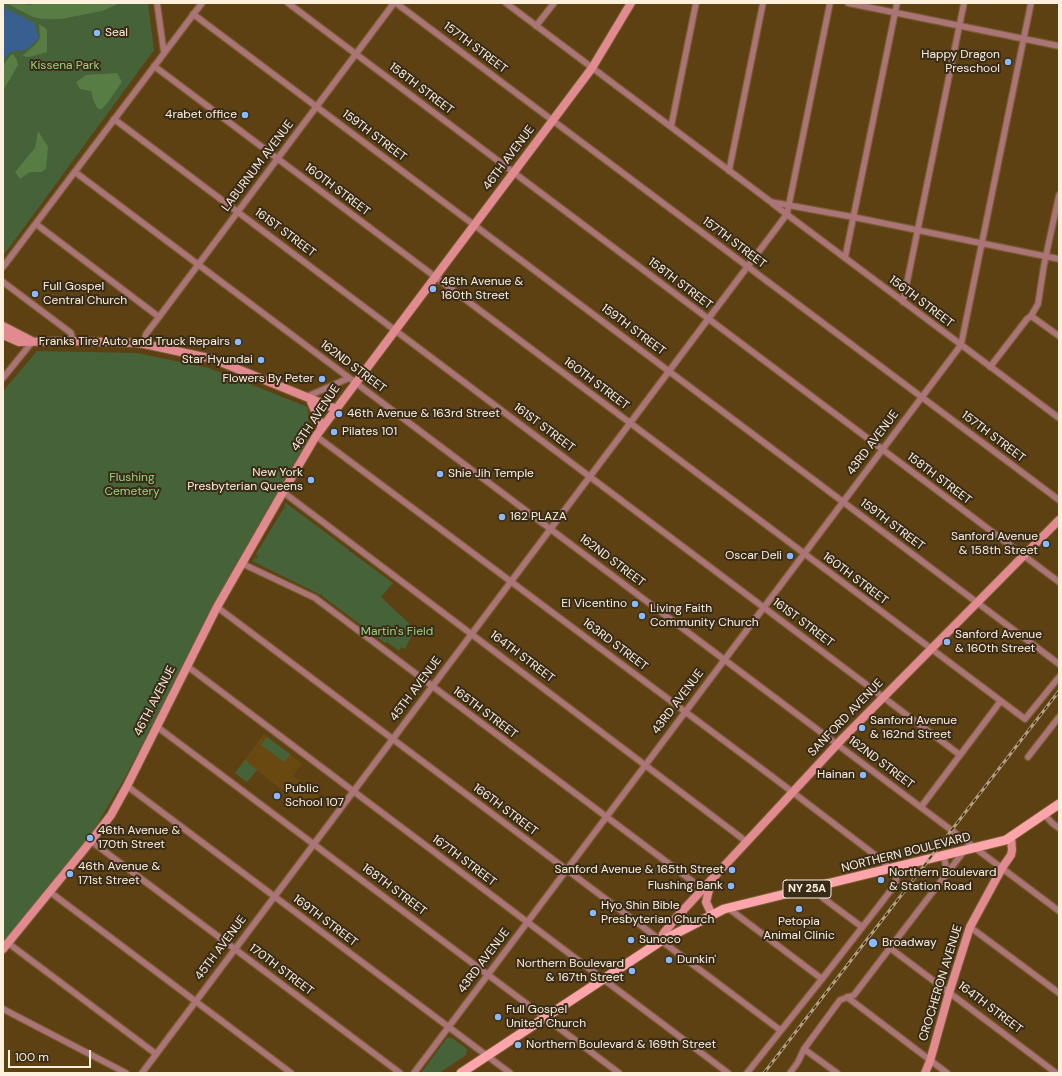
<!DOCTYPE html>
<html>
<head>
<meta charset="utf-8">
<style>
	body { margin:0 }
	#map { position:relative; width:1062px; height:1076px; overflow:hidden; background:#5e4112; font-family:"DM Sans",sans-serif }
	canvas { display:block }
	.frame { position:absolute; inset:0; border:4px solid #fef0dd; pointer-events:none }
	.scale { position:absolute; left:8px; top:1050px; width:83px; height:18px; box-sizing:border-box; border:2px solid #fef0dd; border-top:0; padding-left:5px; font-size:12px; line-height:14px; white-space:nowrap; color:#fef0dd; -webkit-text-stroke:3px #382b18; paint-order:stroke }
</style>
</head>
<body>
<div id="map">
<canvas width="1062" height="1076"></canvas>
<div class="frame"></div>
<div class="scale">100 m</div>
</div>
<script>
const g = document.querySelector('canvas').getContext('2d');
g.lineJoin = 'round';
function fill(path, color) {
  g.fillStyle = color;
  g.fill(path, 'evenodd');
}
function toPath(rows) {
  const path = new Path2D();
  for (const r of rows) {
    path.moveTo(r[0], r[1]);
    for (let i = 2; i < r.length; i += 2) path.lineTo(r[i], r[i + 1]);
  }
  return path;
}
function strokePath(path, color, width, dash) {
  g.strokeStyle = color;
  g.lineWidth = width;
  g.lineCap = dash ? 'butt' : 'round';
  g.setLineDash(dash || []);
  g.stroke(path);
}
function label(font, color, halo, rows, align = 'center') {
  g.font = font + ' "DM Sans",sans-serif';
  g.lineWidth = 4;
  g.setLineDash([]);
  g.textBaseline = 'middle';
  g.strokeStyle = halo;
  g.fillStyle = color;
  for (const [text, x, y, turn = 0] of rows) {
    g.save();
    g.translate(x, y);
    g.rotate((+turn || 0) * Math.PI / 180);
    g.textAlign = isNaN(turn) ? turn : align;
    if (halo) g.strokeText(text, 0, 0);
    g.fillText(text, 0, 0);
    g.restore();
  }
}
fill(toPath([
	[264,734,302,764,293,776,319,796,317,799,315,797,306,809,257,770,247,782,235,773]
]), '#6a4910');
fill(toPath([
	[3,3,148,3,154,50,3,256],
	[37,351,137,353,209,368,308,407,309,437,239,560,123,781,88,840,3,942,3,391],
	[286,503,349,550,349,552,351,552,393,583,381,597,415,629,405,649,402,647,399,651,387,642,385,643,322,596,322,593,321,595,252,561,255,557,257,558,258,557,256,554,284,508,286,508,284,506],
	[267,737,290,754,284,762,261,745],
	[245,760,257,770,247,782,235,773],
	[447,1038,452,1038,467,1049,466,1055,439,1073,421,1073]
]), '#466238');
fill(toPath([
	[6,3,21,3,29,5,35,3,120,3,102,11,61,19,42,19,33,17],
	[39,24,44,27,47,30,47,52,29,57,22,56,36,44,40,38],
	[13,54,16,58,18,65,3,91,3,65,10,56],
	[117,73,122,82,108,102,102,109,98,109,94,102,91,91,80,89,76,82,86,75],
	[38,131,48,147,46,168,42,172,30,172,20,179,15,172,35,148]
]), '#577d45');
fill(toPath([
	[3,7,34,23,39,38,27,49,21,51,15,50,9,53,3,60]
]), '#395f91');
const street = toPath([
	[157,3,164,53],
	[288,3,1059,582],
	[396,3,1059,500],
	[506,3,771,202,853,217,1059,259],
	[848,3,1059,46],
	[193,14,1059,664],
	[536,26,554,3],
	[154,66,1025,719,1059,677],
	[114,119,960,755],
	[671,127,696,3],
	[729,171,763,3],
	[75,172,1059,911],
	[773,204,1059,418],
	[36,224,159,317],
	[845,258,897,3],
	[3,267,202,3],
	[3,282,71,333,73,341],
	[903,302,964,3],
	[1031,316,1059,336],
	[143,344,146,334,159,317,394,3],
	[990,367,1027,319,1031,316,1038,304,1044,265,1059,195],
	[3,378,33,341],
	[306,397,349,378],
	[316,436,770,775,879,858,897,875,895,885,822,979,747,1073],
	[283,492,747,842],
	[241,563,315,598,704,890],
	[217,607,780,1030],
	[187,666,728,1073],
	[156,726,619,1073],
	[1028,757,1059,717],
	[127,786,510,1073],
	[921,807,1000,702],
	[1044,814,1052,823,1059,828],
	[91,841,400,1073],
	[944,856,947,873],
	[820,886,823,898,862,927],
	[50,892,291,1073],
	[728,908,822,979],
	[970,927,1059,993],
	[8,943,156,1054],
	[890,948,1056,1073],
	[847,997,947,1073],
	[3,1009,126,1073],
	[804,1049,837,1073],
	[142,1073,787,214,830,3],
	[414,1073,961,345,1031,3],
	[790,1073,798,1062,804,1049,840,1000,854,995,964,851]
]);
const secondary = toPath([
	[3,326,32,341],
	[3,335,19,342,73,341,137,343,149,345,213,359,336,409],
	[310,399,322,428],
	[711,882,706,902,712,915],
	[661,941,663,934,675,919,842,739,1059,520],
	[3,949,91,841,111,815,127,786,217,607,283,492,316,436,592,68,631,3],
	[925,1073,930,1061,949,993,970,927,1002,868,1011,855,1012,850,1011,837]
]);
const primary = toPath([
	[461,1073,661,941,724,909,1006,840,1059,804]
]);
strokePath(street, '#785d32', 8);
strokePath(secondary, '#785d32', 10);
strokePath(primary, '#785d32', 11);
strokePath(street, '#ab7477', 5.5);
strokePath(secondary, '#e18b90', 8);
strokePath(primary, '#fda5aa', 9);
const rail = toPath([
	[764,1073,1059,691]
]);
strokePath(rail, '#b49f7f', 3);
strokePath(rail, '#382b18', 1.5, [4.5]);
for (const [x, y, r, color] of [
	[97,33,4,"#89bafc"],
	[1008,62,4,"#89bafc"],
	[245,115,4,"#89bafc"],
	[433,289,4,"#89bafc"],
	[35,294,4,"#89bafc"],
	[238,342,4,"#89bafc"],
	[261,360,4,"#89bafc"],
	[322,379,4,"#89bafc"],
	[339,414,4,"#89bafc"],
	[334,432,4,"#89bafc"],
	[440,474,4,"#89bafc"],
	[311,480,4,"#89bafc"],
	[502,517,4,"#89bafc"],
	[1046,544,4,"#89bafc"],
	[790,556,4,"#89bafc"],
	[635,604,4,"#89bafc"],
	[642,616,4,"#89bafc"],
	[947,642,4,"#89bafc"],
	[862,728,4,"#89bafc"],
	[863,775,4,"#89bafc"],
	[277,796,4,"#89bafc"],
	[90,838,4,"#89bafc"],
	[732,870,4,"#89bafc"],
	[70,874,4,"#89bafc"],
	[881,880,4,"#89bafc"],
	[731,886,4,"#89bafc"],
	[799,909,4,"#89bafc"],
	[593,913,4,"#89bafc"],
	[631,940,4,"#89bafc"],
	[873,943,5,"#89bafc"],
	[669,960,4,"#89bafc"],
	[632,971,4,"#89bafc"],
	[498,1017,4,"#89bafc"],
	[518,1045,4,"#89bafc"]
]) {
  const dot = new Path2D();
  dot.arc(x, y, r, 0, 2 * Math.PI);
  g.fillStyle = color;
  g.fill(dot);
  strokePath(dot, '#382b18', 1.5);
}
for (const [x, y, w] of [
	[807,889,48]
]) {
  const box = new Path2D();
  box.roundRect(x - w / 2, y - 9, w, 18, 3);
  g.fillStyle = '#382b18';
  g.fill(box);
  strokePath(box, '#fef0dd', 1);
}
label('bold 11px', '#fef0dd', null, [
	["NY 25A",807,889]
]);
label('12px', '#fef0dd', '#382b18', [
	["Seal",105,33],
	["Happy Dragon",1000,55,"right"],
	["Preschool",1000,69,"right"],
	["4rabet office",237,115,"right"],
	["46th Avenue &",441,282],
	["160th Street",441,296],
	["Full Gospel",43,287],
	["Central Church",43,301],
	["Franks Tire Auto and Truck Repairs",230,342,"right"],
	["Star Hyundai",253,360,"right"],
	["Flowers By Peter",314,379,"right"],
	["46th Avenue & 163rd Street",347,414],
	["Pilates 101",342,432],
	["New York",303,473,"right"],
	["Presbyterian Queens",303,487,"right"],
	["Shie Jih Temple",448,474],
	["162 PLAZA",510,517],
	["Sanford Avenue",1038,537,"right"],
	["& 158th Street",1038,551,"right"],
	["Oscar Deli",782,556,"right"],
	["El Vicentino",627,604,"right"],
	["Living Faith",650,609],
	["Community Church",650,623],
	["Sanford Avenue",955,635],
	["& 160th Street",955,649],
	["Sanford Avenue",870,721],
	["& 162nd Street",870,735],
	["Hainan",855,775,"right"],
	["Public",285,789],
	["School 107",285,803],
	["46th Avenue &",98,831],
	["170th Street",98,845],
	["46th Avenue &",78,867],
	["171st Street",78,881],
	["Sanford Avenue & 165th Street",724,870,"right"],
	["Northern Boulevard",889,873],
	["& Station Road",889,887],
	["Flushing Bank",723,886,"right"],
	["Hyo Shin Bible",601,906],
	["Presbyterian Church",601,920],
	["Petopia",799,922,"center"],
	["Animal Clinic",799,936,"center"],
	["Sunoco",639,940],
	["Broadway",882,943],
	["Dunkin'",677,960],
	["Northern Boulevard",624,964,"right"],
	["& 167th Street",624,978,"right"],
	["Full Gospel",506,1010],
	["United Church",506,1024],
	["Northern Boulevard & 169th Street",526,1045]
], 'left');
label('12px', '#fef0dd', '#382b18', [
	["157TH STREET",475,48,37],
	["158TH STREET",421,89,37],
	["159TH STREET",374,136,37],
	["46TH AVENUE",509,158,-53],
	["LABURNUM AVENUE",258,166,-53],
	["160TH STREET",337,190,37],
	["161ST STREET",285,233,37],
	["157TH STREET",734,243,37],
	["158TH STREET",680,284,37],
	["156TH STREET",921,302,37],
	["159TH STREET",633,330,37],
	["162ND STREET",353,367,37],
	["160TH STREET",596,384,37],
	["46TH AVENUE",316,418,-56],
	["161ST STREET",544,428,37],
	["157TH STREET",993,437,37],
	["43RD AVENUE",873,443,-53],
	["158TH STREET",939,479,37],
	["159TH STREET",892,525,37],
	["162ND STREET",612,561,37],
	["160TH STREET",855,579,37],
	["161ST STREET",803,623,37],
	["163RD STREET",615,645,37],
	["164TH STREET",522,657,37],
	["45TH AVENUE",416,689,-53],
	["46TH AVENUE",155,701,-63],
	["43RD AVENUE",678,702,-53],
	["165TH STREET",485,713,37],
	["SANFORD AVENUE",846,718,-46],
	["162ND STREET",881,763,37],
	["166TH STREET",505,810,37],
	["NORTHERN BOULEVARD",906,853,-14],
	["167TH STREET",464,861,37],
	["168TH STREET",394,890,37],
	["169TH STREET",325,921,37],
	["45TH AVENUE",221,948,-53],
	["43RD AVENUE",484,961,-53],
	["170TH STREET",281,970,37],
	["CROCHERON AVENUE",941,983,-73],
	["164TH STREET",990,1008,37]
]);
label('12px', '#9bd281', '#382b18', [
	["Kissena Park",65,66],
	["Flushing",132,478],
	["Cemetery",132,492],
	["Martin's Field",397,632]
]);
</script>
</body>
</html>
